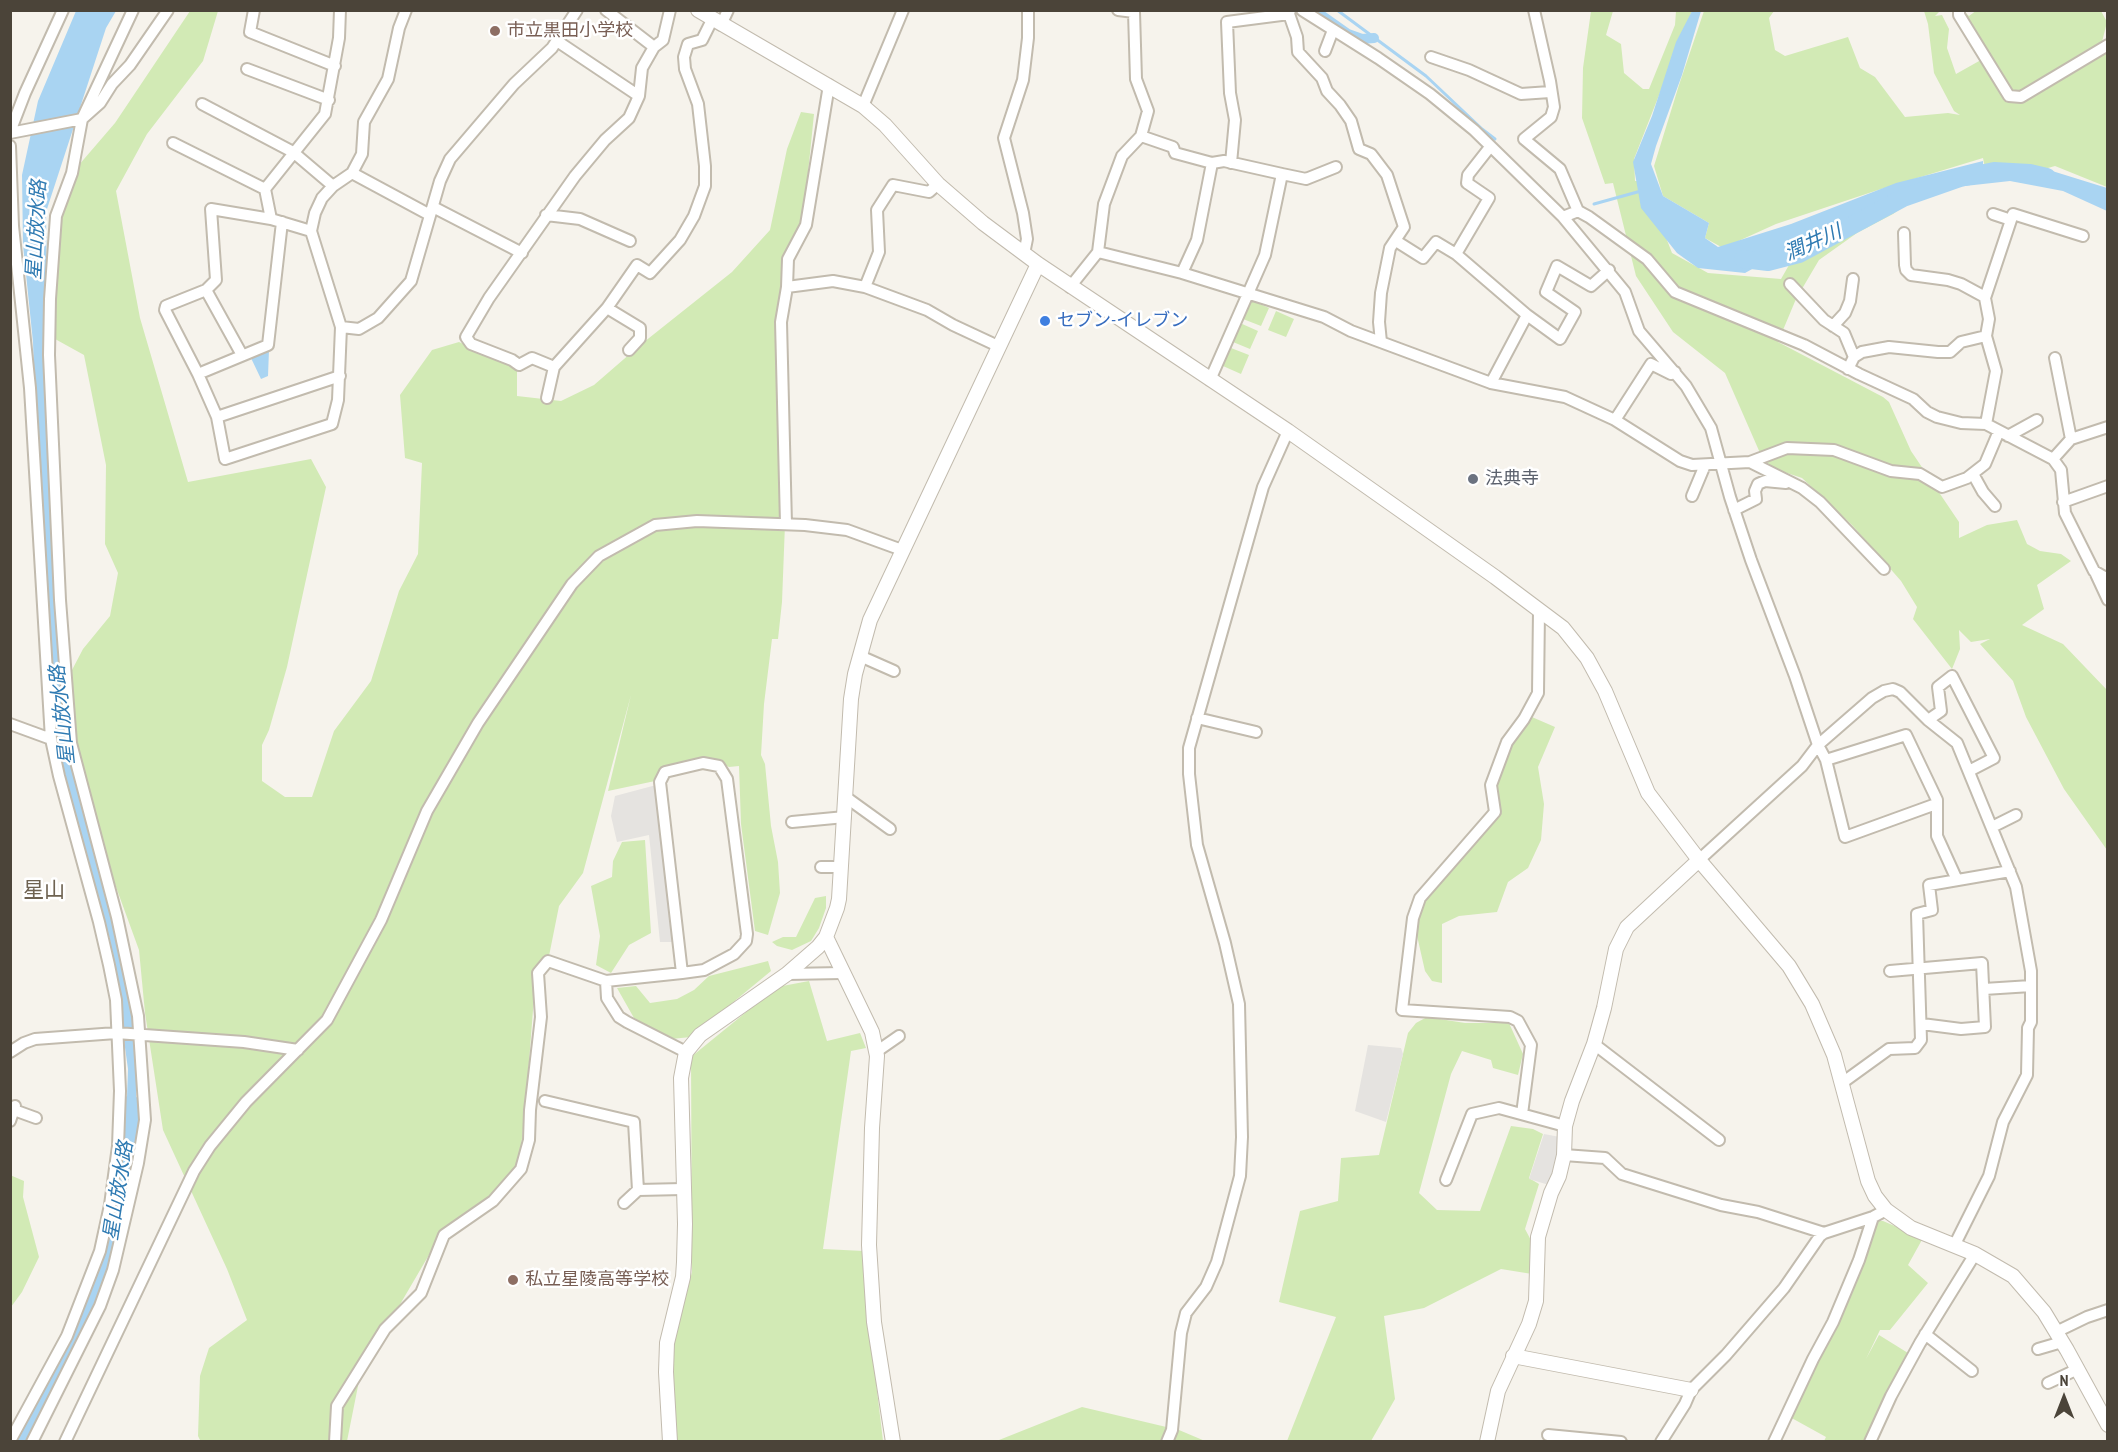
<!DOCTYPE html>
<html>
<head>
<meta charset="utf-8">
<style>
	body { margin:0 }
	#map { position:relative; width:2118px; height:1452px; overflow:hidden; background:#f6f3ec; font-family:"PT Sans Narrow",sans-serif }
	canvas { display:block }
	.frame { position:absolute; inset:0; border:12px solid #4b4439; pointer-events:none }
	.north { position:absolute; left:2034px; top:1368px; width:60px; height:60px; -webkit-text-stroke:4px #fff; paint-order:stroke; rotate:0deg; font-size:16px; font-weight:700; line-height:24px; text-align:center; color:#4b4439 }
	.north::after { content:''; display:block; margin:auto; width:21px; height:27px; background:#4b4439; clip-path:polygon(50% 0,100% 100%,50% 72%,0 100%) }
</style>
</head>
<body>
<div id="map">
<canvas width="2118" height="1452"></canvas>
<div class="frame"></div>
<div class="north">N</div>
</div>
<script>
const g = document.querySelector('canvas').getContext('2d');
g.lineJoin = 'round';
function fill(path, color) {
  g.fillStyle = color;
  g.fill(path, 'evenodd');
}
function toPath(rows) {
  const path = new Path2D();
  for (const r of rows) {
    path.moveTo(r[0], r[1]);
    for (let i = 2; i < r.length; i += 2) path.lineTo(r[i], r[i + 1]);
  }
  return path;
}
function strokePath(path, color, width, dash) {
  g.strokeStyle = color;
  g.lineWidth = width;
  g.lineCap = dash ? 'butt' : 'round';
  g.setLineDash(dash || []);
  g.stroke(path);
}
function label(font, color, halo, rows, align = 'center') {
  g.font = font + ' "PT Sans Narrow","Noto Sans JP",sans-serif';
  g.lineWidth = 5;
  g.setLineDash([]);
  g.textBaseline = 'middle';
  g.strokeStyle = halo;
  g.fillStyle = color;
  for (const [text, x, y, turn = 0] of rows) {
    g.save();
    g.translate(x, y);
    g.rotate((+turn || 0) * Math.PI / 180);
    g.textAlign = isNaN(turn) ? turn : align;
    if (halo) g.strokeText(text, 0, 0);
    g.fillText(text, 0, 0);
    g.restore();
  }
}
fill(toPath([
	[1977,10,2036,10,2037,12,2037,10,2101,11,2107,22,2100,50,2107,50,2107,187,2055,166,2034,172,1986,173,1983,158,1878,190,1776,224,1723,248,1705,238,1709,223,1663,196,1654,166,1679,85,1704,11,1774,11,1769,18,1775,50,1785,56,1848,37,1860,68,1875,77,1905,117,1948,113,1960,115,1954,111,1934,73,1928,24,1924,11,1940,11,1935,16,1942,15,1949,29,1947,48,1956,74,1988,56,1961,11,1964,11,1969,16],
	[190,11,218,11,203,61,147,134,116,191,140,318,188,482,311,459,326,487,287,667,269,730,262,745,262,781,285,797,312,797,334,731,371,681,399,591,418,554,422,463,405,458,400,395,432,350,459,342,517,368,517,396,561,401,594,385,639,346,732,272,770,230,787,149,801,112,814,114,804,212,782,275,786,498,782,602,778,639,772,639,764,704,761,755,765,764,771,826,778,862,780,893,768,935,755,931,741,824,739,766,729,767,713,758,660,775,655,781,608,791,631,695,583,873,559,906,548,961,536,971,526,1101,519,1166,499,1194,443,1231,361,1371,347,1441,201,1442,198,1436,200,1376,209,1348,247,1320,227,1269,163,1130,145,1013,139,950,89,813,76,750,72,670,83,649,110,616,118,573,105,544,106,465,84,355,46,334,48,244,72,173,115,123],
	[1591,11,1613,11,1606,35,1621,44,1624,73,1643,89,1649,89,1675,25,1676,11,1692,11,1634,159,1635,181,1644,181,1672,253,1708,273,1781,279,1805,237,1891,190,1913,200,1893,214,1857,233,1819,260,1796,299,1778,342,1883,397,1889,402,1911,451,1959,522,1959,538,1987,525,2017,520,2027,544,2040,551,2061,554,2071,561,2037,585,2044,609,2022,625,2063,644,2107,690,2107,850,2064,789,2026,717,2013,681,1980,644,1990,639,1971,642,1959,630,1960,649,1952,669,1913,619,1917,607,1901,581,1852,525,1802,478,1772,468,1760,453,1725,373,1673,332,1636,276,1613,183,1605,184,1582,118,1583,68],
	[1251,300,1269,308,1261,326,1243,319],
	[1276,311,1294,319,1286,337,1268,330],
	[1240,323,1258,331,1250,349,1233,342],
	[1231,348,1249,355,1241,374,1223,366],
	[1525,714,1555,727,1538,767,1544,804,1541,840,1528,868,1508,882,1497,912,1459,916,1442,924,1442,983,1432,981,1425,971,1413,918,1425,894,1495,812,1491,785],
	[645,840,651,933,629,945,611,973,596,965,600,936,591,886,612,877,613,861,622,842],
	[826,896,826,908,819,928,811,941,792,950,777,946,772,942,783,937,796,937,815,898],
	[768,961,771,971,691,1037,671,1039,634,1018,617,988,636,986,650,1003,677,999,694,990,709,976],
	[809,981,827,1041,860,1033,866,1048,851,1051,823,1249,864,1251,872,1349,883,1441,676,1442,673,1407,674,1341,692,1272,691,1057,777,987],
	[1427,1017,1465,1023,1509,1023,1523,1054,1518,1075,1493,1068,1491,1060,1462,1051,1451,1074,1419,1193,1437,1210,1480,1211,1511,1126,1533,1129,1543,1134,1529,1178,1539,1184,1525,1229,1533,1244,1532,1274,1501,1269,1424,1308,1384,1316,1395,1399,1371,1441,1287,1441,1336,1317,1279,1302,1300,1211,1338,1201,1341,1158,1379,1155,1408,1033,1416,1023],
	[10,1175,24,1181,23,1197,39,1257,22,1292,11,1307],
	[1877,1221,1883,1221,1923,1238,1908,1265,1928,1283,1890,1330,1880,1330,1866,1359,1879,1335,1908,1353,1873,1441,1824,1441,1826,1437,1788,1416,1843,1305],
	[1082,1407,1179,1430,1205,1441,994,1442]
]), '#d2eab5');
fill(toPath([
	[660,784,679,942,660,942,649,835,617,842,611,816,615,796],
	[1368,1045,1401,1048,1403,1054,1386,1122,1355,1111],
	[1544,1134,1560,1137,1558,1161,1549,1185,1529,1179]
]), '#e5e3e0');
fill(toPath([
	[76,11,116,11,106,28,46,212,47,300,62,681,115,920,138,1045,136,1090,137,1134,126,1124,128,1069,110,940,58,754,55,711,41,589,33,342,23,245,22,175,38,101],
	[1692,11,1701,11,1682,75,1656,146,1651,164,1663,196,1709,223,1705,238,1718,247,1791,224,1896,183,1983,161,1983,173,1950,183,2049,170,2107,188,2107,211,2063,191,2010,181,1902,193,1790,248,1745,273,1698,268,1677,253,1641,208,1633,162,1652,116,1676,42],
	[269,350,268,376,261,379,251,358]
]), '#a9d4f2');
strokePath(toPath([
	[1337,10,1426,76,1482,129,1495,139],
	[1594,204,1641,191]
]), '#a9d4f2', 3);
strokePath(toPath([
	[1314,10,1348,34,1362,39,1374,38]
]), '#a9d4f2', 10);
strokePath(toPath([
	[1743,259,1768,262,1799,254,1903,198,1960,178,1994,171,2030,173,2047,177],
	[23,1442,90,1312,105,1271,116,1231,123,1192,131,1104]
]), '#a9d4f2', 18);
const minor = toPath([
	[254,10,250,32,335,66],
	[606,10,654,47],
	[1118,10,1134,12,1136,79,1148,111,1141,136],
	[1290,10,1289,14,1297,37,1298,52,1322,78,1327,91,1340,105,1351,121,1359,149,1371,154,1387,175,1404,227,1390,248,1381,293,1379,322,1381,342],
	[1302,10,1378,58,1430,94,1474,130,1563,217,1625,292,1639,331,1686,386,1711,428,1730,497,1751,560,1795,676,1818,745,1826,760,1845,837,1936,804],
	[1534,10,1550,81,1554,107,1551,117,1524,139,1560,169,1578,211],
	[1959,10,1959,15,2009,96,2021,97,2108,45],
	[721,25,728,10],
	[557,41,639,96],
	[1325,51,1333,30],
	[1431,57,1469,70,1521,94,1550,92],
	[247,69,329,100],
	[202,104,293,152,333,186],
	[863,106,903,10],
	[10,132,25,93,63,10],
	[10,133,82,119,100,103,112,84,130,65,168,10],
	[173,143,265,189],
	[10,146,13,226,30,388,51,739,59,776,99,922,109,965,116,1000,120,1091,118,1146,110,1205,100,1251,67,1336,10,1441],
	[1231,163,1235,120,1230,93,1227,22,1289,14],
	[352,173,430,215],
	[1282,174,1306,179,1336,167],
	[433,207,522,253],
	[1993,214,2011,220],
	[546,215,580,219,630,241],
	[1563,217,1578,211,1589,217,1647,259,1675,292,1804,345,1859,374,1913,399,1927,412,1937,417,1961,423,1986,424,2053,459,2061,470,2065,513,2094,571,2108,579],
	[271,219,265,189,325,114,339,38,340,10],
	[282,222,268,345,198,374,217,417,225,459,332,424,338,400,341,327,311,231,315,213,322,198,333,186,352,173,362,154,364,122,388,79,399,28,406,10],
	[1904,233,1905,265,1906,270,1911,275,1948,280,1961,284,1985,297],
	[1396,241,1423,258,1436,242,1456,254,1489,198,1467,183,1468,175,1490,147],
	[1098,252,1182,273,1324,317,1351,331,1491,383,1565,397,1615,420,1680,461,1692,465,1750,462,1802,488,1820,502,1884,569],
	[1024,254,1027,239,1023,213,1004,138,1023,80,1028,38,1028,10],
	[1456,254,1527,315,1491,383],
	[1182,273,1197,240,1212,163,1224,161,1282,174,1265,255,1210,380],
	[1790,284,1824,320,1844,333,1854,357],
	[787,287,788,259,806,225,829,85],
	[865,287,879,252,877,210,893,185,929,192,938,184],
	[1070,287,1098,252,1104,204,1122,156,1141,136,1173,147,1175,153,1212,163],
	[206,290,242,355],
	[607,308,640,328,640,338,629,350],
	[1527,315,1560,339,1575,312,1546,292,1557,266,1591,286,1609,270],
	[1833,326,1845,313,1850,301,1853,279],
	[341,327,359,329,378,318,411,281,440,181,450,159,514,84,552,48,577,10],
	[2055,358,2071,439],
	[554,367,607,308,637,265,650,273,680,240,694,216,705,186,705,166,698,104,685,69,684,57,688,44,702,40,712,20],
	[1848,369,1854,357,1862,352,1889,347,1938,352,1950,352,1961,342,1986,336],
	[198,374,165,310,166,306,206,290,216,280,211,209,271,219,311,231],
	[547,398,554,367,532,358,519,365,512,360,471,344,466,337,489,298,575,176,605,140,629,118,639,96,642,68,654,47,663,40,670,10],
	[217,417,340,376],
	[1615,420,1651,364,1671,374,1675,372],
	[1986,424,1996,371,1986,336,1989,319,1985,298,2013,214,2083,236],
	[2008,436,2037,420],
	[2053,459,2071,439,2108,427],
	[1750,462,1787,448,1834,450,1891,471,1920,474,1942,487,1967,478,1985,464,1999,431],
	[1973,474,1983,492,1995,506],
	[1692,496,1705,465],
	[2063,502,2108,486],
	[1734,510,1756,499,1755,491,1758,484,1765,481,1786,483],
	[786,524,781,322,787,287,833,281,865,287,927,310,953,325,998,346],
	[2095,572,2108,600],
	[860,656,894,671],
	[1197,718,1256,732],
	[1928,720,1941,711,1938,687,1952,676,1994,758,1969,771],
	[10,724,51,739],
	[1826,760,1906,735,1937,800,1937,836,1957,880],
	[847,798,890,829],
	[792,822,845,817],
	[1992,827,2016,815],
	[1699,860,1802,766,1818,745,1872,698,1884,691,1893,689,1900,692,1928,720,1957,743,2016,887,2031,971,2031,1022,2028,1028,2027,1075,2003,1122,1989,1176,1954,1246],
	[821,867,841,867],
	[1890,971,1982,963,1985,1027,1961,1029,1922,1024],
	[787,974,842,973],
	[606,981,607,998,619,1017,627,1022,686,1052],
	[1984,989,2031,986],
	[1594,1044,1719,1140],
	[10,1052,24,1043,35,1039,116,1033,244,1042,298,1050],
	[876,1052,899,1036],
	[1842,1083,1889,1049,1915,1048,1921,1040,1917,914,1932,910,1929,885,2010,871],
	[545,1101,634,1122,638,1190,683,1189],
	[14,1110,36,1118],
	[1522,1114,1531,1045,1518,1021,1510,1017,1402,1010,1413,918,1420,898,1495,812,1491,785,1507,742,1524,719,1538,693,1539,611],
	[10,1121,15,1106],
	[1564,1155,1605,1158,1622,1174,1721,1205,1758,1212,1824,1233],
	[1446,1180,1472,1114,1499,1108,1565,1126],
	[624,1203,638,1190],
	[2056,1332,2087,1317,2108,1310],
	[1925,1334,1972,1371],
	[2038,1349,2062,1342],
	[2048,1383,2078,1369],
	[1548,1435,1621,1442],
	[32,1442,100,1306,113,1270,138,1163,145,1120,138,1016,117,917,71,743,60,600,49,355,50,299,56,216,72,173,82,119,133,10],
	[65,1442,194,1171,210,1146,246,1102,327,1020,381,920,427,811,478,723,572,584,599,556,655,525,697,521,805,525,847,530,902,550],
	[335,1442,337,1406,385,1329,421,1293,444,1235,493,1201,521,1169,529,1140,530,1110,541,1017,538,973,548,961,606,981,682,973,704,970,734,954,746,941,747,934,727,779,719,766,703,763,665,772,660,782,682,973],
	[1167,1442,1172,1430,1181,1333,1186,1313,1206,1287,1217,1262,1240,1176,1242,1137,1239,1004,1225,943,1197,845,1189,774,1189,748,1263,487,1288,431],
	[1661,1442,1685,1404,1691,1390,1726,1355,1784,1288,1820,1236,1824,1233,1873,1217,1886,1210],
	[1774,1442,1813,1359,1833,1322,1859,1260,1873,1217],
	[1870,1442,1891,1396,1920,1343,1975,1254]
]);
const tertiary = toPath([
	[698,10,863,106,885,125,938,184,983,223,1038,264,1288,431,1495,577,1563,628,1587,658,1605,691,1648,793,1699,860,1789,966,1812,1004,1834,1055,1868,1181,1875,1196,1886,1210,1911,1228,1975,1254,2013,1276,2044,1312,2067,1350,2108,1425],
	[826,937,872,1032,877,1056,872,1128,869,1245,874,1322,893,1442],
	[1513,1356,1691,1390],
	[670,1442,666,1372,667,1343,683,1277,684,1262,685,1224,681,1078,686,1052,700,1035,787,974,818,947,826,937,837,908,839,899,851,699,855,674,870,620,1038,264],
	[1487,1442,1498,1391,1529,1324,1536,1301,1538,1237,1551,1193,1559,1176,1564,1155,1565,1126,1572,1101,1594,1044,1604,1008,1616,949,1627,927,1699,860]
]);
strokePath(minor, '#c2bbae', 14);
strokePath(tertiary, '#c2bbae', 16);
strokePath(minor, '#fff', 10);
strokePath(tertiary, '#fff', 14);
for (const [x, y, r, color] of [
	[495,31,6,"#8d6e63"],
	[1045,321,6,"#3f7fe0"],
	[1473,479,6,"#6b7280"],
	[513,1280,6,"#8d6e63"]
]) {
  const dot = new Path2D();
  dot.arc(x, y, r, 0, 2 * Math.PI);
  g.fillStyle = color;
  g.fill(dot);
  strokePath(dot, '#fff', 2);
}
label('18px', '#785e54', '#fff', [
	["市立黒田小学校",507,31],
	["私立星陵高等学校",525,1280]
], 'left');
label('18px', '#366cbe', '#fff', [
	["セブン-イレブン",1057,321]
], 'left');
label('18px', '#5b616d', '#fff', [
	["法典寺",1485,479]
], 'left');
label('italic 20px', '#2e7ab2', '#fff', [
	["星山放水路",37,230,-87],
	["潤井川",1813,243,-24],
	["星山放水路",63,715,-96],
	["星山放水路",119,1191,-81]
]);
label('21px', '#6e6250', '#fff', [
	["星山",44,891]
]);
</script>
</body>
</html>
